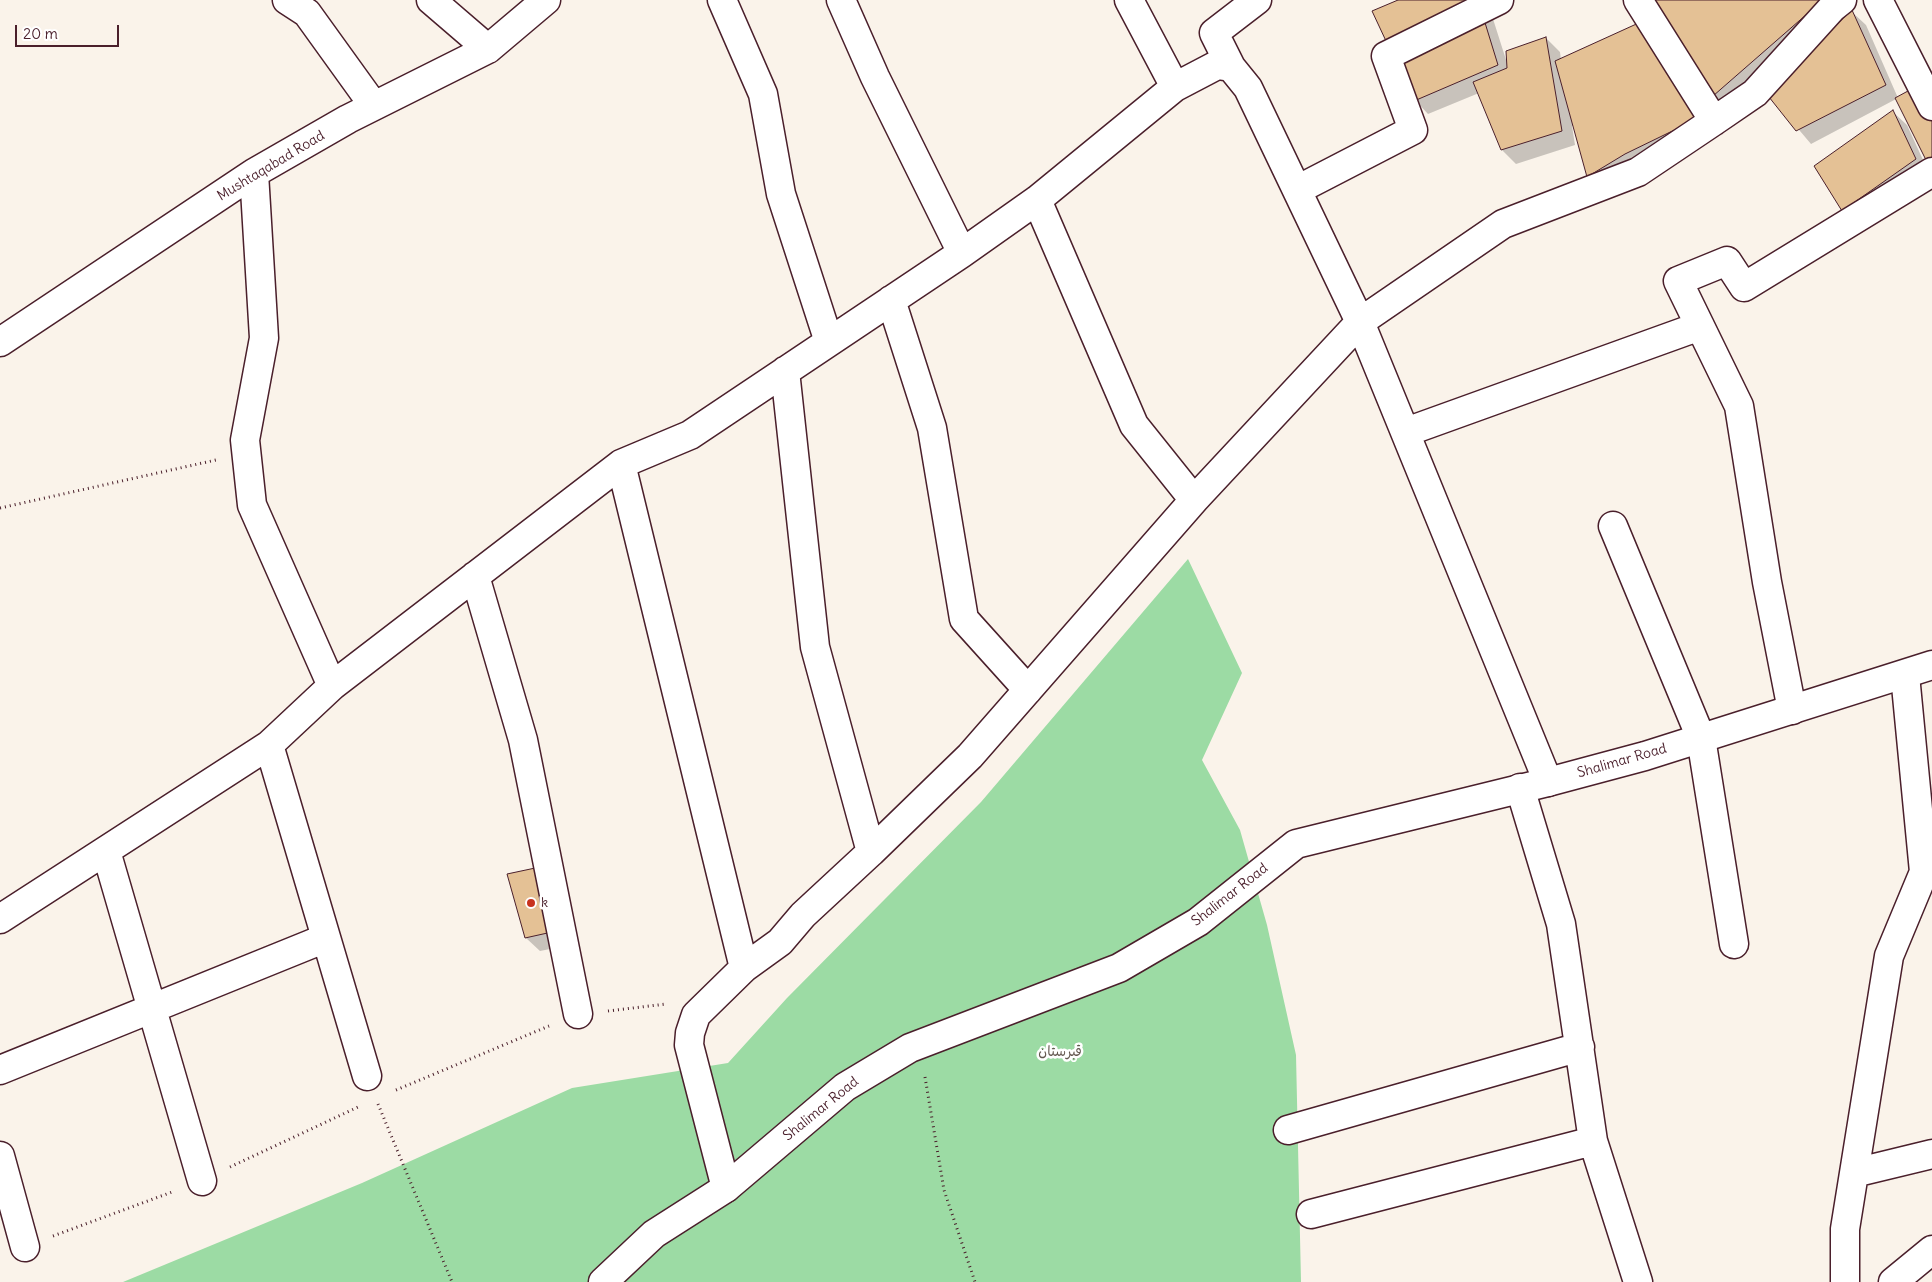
<!DOCTYPE html>
<html>
<head>
<meta charset="utf-8">
<style>
	body { margin:0 }
	#map { position:relative; width:1932px; height:1282px; overflow:hidden; background:#faf3ea; font-family:Delius,sans-serif }
	canvas { display:block }
	.scale { position:absolute; left:15px; top:25px; width:104px; height:22px; box-sizing:border-box; border:2px solid #4a1f2b; border-top:0; padding-left:6px; font-size:15px; line-height:18px; white-space:nowrap; color:#4a1f2b; -webkit-text-stroke:4px #fff; paint-order:stroke }
</style>
</head>
<body>
<div id="map">
<canvas width="1932" height="1282"></canvas>
<div class="scale">20 m</div>
</div>
<script>
const g = document.querySelector('canvas').getContext('2d');
g.lineJoin = 'round';
function fill(path, color) {
  g.fillStyle = color;
  g.fill(path, 'evenodd');
}
function toPath(rows) {
  const path = new Path2D();
  for (const r of rows) {
    path.moveTo(r[0], r[1]);
    for (let i = 2; i < r.length; i += 2) path.lineTo(r[i], r[i + 1]);
  }
  return path;
}
function strokePath(path, color, width, dash) {
  g.strokeStyle = color;
  g.lineWidth = width;
  g.lineCap = dash ? 'butt' : 'round';
  g.setLineDash(dash || []);
  g.stroke(path);
}
function label(font, color, halo, rows, align = 'center') {
  g.font = font + ' Delius,"Playpen Sans Arabic",sans-serif';
  g.lineWidth = 5;
  g.setLineDash([]);
  g.textBaseline = 'middle';
  g.strokeStyle = halo;
  g.fillStyle = color;
  for (const [text, x, y, turn = 0] of rows) {
    g.save();
    g.translate(x, y);
    g.rotate((+turn || 0) * Math.PI / 180);
    g.textAlign = isNaN(turn) ? turn : align;
    if (halo) g.strokeText(text, 0, 0);
    g.fillText(text, 0, 0);
    g.restore();
  }
}
fill(toPath([
	[1188,559,1242,673,1202,760,1240,830,1267,925,1296,1055,1301,1282,123,1282,362,1183,572,1088,728,1063,787,998,981,802]
]), '#9cdba4');
fill(toPath([
	[1401,0,1487,0,1507,63,1546,38,1560,52,1561,60,1710,133,1601,190,1588,176,1574,126,1572,126,1575,145,1516,164,1502,150,1479,93,1428,114,1415,100],
	[1655,0,1853,0,1728,109,1714,95],
	[1852,12,1866,25,1898,98,1811,144,1767,92],
	[1893,112,1907,125,1929,173,1856,224,1843,210],
	[508,875,565,946,540,951,526,938]
]), '#0003');
const building = toPath([
	[1398,0,1478,0,1498,65,1414,101,1372,11,1398,0],
	[1654,0,1823,0,1713,96,1654,0],
	[1852,10,1886,85,1796,131,1765,92,1852,10],
	[1643,21,1697,119,1625,154,1587,177,1555,61,1643,21],
	[1546,37,1562,131,1501,150,1473,82,1507,68,1506,51,1546,37],
	[1932,78,1932,163,1929,166,1895,98,1932,78],
	[1893,110,1916,159,1842,211,1814,166,1893,110],
	[540,867,552,932,525,938,507,874,540,867]
]);
fill(building, '#e4c195');
strokePath(building, '#4a1f2b', 1);
const minor = toPath([
	[287,0,307,13,374,106],
	[431,0,488,49],
	[722,0,763,94,781,194,829,342],
	[841,0,875,77,962,253],
	[1129,0,1175,87],
	[1257,0,1214,33,1231,67,1248,88,1360,322,1548,782],
	[1638,0,1714,121],
	[1878,0,1932,106],
	[254,173,264,338,245,440,252,505,332,686],
	[1297,190,1413,130,1386,56,1499,0],
	[1037,200,1134,425,1194,500],
	[891,300,932,428,964,619,1028,690],
	[0,342,254,173,348,119,488,49,546,0],
	[785,371,815,647,871,852],
	[1406,432,1700,326],
	[621,464,744,968],
	[1613,526,1701,738,1734,944],
	[475,576,523,740,578,1014],
	[1792,710,1767,582,1739,406,1678,281,1727,261,1744,287,1932,172],
	[269,745,367,1076],
	[1520,788,1561,924,1593,1141,1638,1282],
	[106,851,202,1181],
	[0,919,269,745,332,686,621,464,690,435,962,253,1037,200,1175,87,1217,65,1231,67],
	[0,1070,326,938],
	[1288,1130,1580,1047],
	[0,1156,25,1247],
	[1854,1173,1932,1154],
	[726,1188,689,1045,690,1033,696,1015,744,968,780,942,803,915,871,852,970,756,1194,500,1360,322,1503,224,1638,172,1714,121,1755,93,1832,8,1842,0],
	[1311,1214,1593,1141],
	[1845,1282,1845,1229,1889,956,1924,872,1905,675],
	[1893,1282,1932,1250]
]);
const tertiary = toPath([
	[603,1282,654,1234,726,1188,845,1087,910,1048,1119,968,1198,922,1296,844,1548,782,1645,756,1932,665]
]);
strokePath(minor, '#4a1f2b', 31);
strokePath(tertiary, '#4a1f2b', 31);
strokePath(toPath([
	[0,508,216,460],
	[608,1011,666,1004],
	[925,1077,944,1190,975,1282],
	[396,1090,549,1026],
	[378,1104,452,1282],
	[230,1167,358,1107],
	[53,1236,172,1192]
]), '#4a1f2b', 3, [1, 4]);
strokePath(minor, '#fff', 28);
strokePath(tertiary, '#fff', 28);
for (const [x, y, r, color] of [
	[531,903,5,"#c8321e"]
]) {
  const dot = new Path2D();
  dot.arc(x, y, r, 0, 2 * Math.PI);
  g.fillStyle = color;
  g.fill(dot);
  strokePath(dot, '#fff', 2);
}
label('14px', '#4a1f2b', '#fff', [
	["Mushtaqabad Road",271,166,-31],
	["Shalimar Road",1622,761,-16],
	["Shalimar Road",1230,895,-38],
	["Shalimar Road",821,1109,-39]
]);
label('14px', '#4a1f2b', '#fff', [
	["k",541,903]
], 'left');
label('14px', '#63574f', '#fff', [
	["قبرستان",1060,1052]
]);
</script>
</body>
</html>
